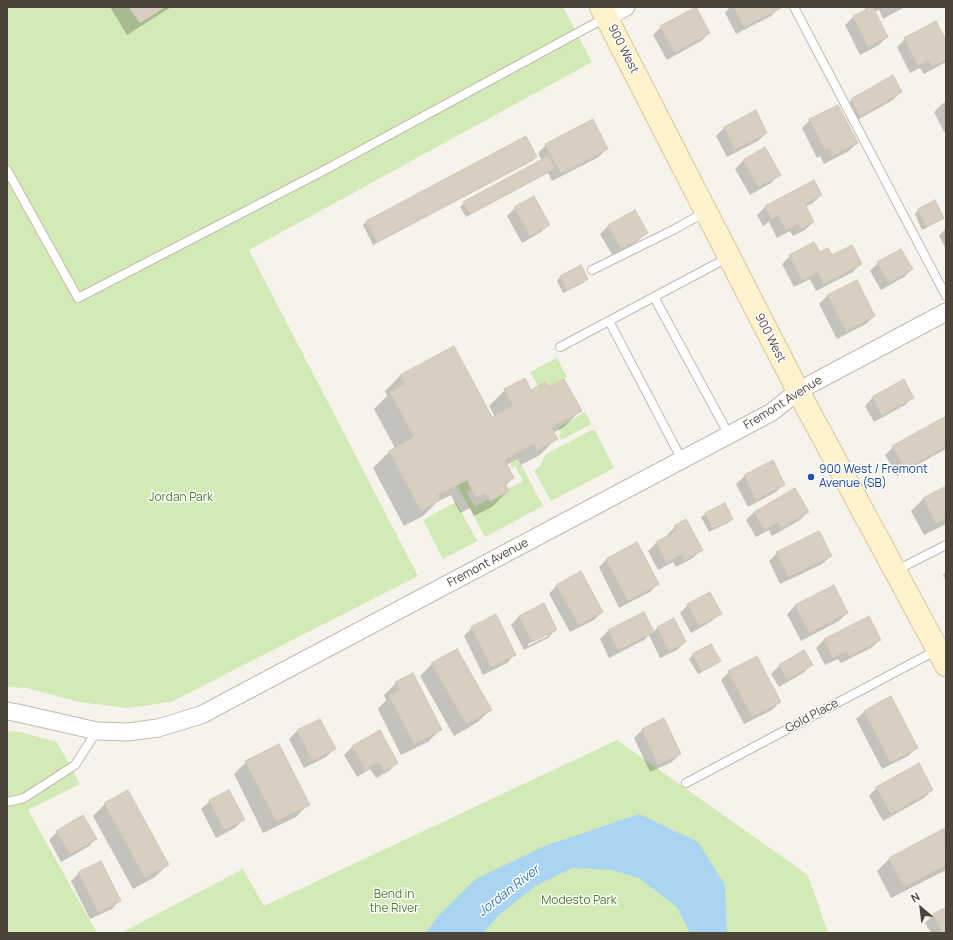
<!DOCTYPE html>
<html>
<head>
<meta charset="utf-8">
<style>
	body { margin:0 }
	#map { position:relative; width:953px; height:940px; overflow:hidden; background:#f6f3ec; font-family:Manrope,sans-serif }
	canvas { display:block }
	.frame { position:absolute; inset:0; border:8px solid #4b4439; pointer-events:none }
	.north { position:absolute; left:901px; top:888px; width:40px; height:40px; -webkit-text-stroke:3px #fff; paint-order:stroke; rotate:332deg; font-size:11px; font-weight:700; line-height:16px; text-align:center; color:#4b4439 }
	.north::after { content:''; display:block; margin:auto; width:14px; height:18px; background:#4b4439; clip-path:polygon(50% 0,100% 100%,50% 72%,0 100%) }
</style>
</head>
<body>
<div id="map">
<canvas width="953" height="940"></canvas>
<div class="frame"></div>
<div class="north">N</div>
</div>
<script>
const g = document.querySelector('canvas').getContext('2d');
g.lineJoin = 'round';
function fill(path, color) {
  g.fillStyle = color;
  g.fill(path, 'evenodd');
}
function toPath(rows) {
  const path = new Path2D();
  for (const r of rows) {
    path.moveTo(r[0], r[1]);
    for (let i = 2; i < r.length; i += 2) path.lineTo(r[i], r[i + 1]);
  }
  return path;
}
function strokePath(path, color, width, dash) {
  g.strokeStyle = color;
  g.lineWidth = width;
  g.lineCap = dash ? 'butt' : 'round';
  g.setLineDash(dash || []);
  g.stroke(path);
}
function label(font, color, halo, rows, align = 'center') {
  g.font = font + ' Manrope,sans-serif';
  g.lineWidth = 3;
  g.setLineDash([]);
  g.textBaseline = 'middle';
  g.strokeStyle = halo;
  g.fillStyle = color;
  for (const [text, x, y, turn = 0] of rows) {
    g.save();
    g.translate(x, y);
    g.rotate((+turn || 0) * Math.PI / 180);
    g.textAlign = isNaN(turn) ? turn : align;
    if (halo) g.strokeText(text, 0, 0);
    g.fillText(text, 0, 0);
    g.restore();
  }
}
fill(toPath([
	[7,7,563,7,592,62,249,250,418,576,171,702,127,708,79,702,27,688,7,687],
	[556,358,557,358,567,377,548,387,538,386,530,372],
	[585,412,591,423,590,425,561,440,559,435,561,433,558,428],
	[592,430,595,430,614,468,551,501,534,471,541,465,544,457,546,454],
	[518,459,543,506,485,537,457,485,467,480,472,489,467,492,475,507,489,499,491,501,509,491,508,489,523,481,515,466,512,468,510,463],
	[456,502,477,541,443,559,423,520],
	[7,731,20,732,57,742,80,784,28,810,97,933,7,933],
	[617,740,808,875,828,933,121,933,243,869,264,906]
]), '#d2eab5');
fill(toPath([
	[639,814,698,842,725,885,727,933,690,933,677,907,639,878,612,870,572,868,537,885,500,914,483,933,426,933,438,916,476,879,542,847]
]), '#a9d4f2');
fill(toPath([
	[110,7,171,7,127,35],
	[730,7,779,7,779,8,771,16,736,34,725,13],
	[865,7,905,7,883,19,879,10,874,12,887,37,879,45,860,55,845,25,853,17,867,10],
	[661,27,709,33,701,41,667,60,653,35],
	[905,39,946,42,946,62,924,74,920,68,910,73,897,47],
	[893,77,901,92,893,100,852,123,843,108,852,100],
	[946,101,946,131,944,132,934,112,942,104],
	[755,112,766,133,758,141,727,157,716,136,724,128],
	[810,120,857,143,849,151,824,164,820,156,817,158,802,128],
	[546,145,607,148,599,157,552,181,548,173,466,217,460,207,464,203,542,161,538,153],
	[536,157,532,161,373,245,363,225,367,221],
	[743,161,779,175,771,183,750,195,735,169],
	[814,182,821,195,813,203,805,207,813,222,805,230,793,236,790,231,777,238,769,222,763,226,757,215,765,207],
	[934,202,942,218,939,221,922,230,915,214,918,210],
	[515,208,549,224,541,232,522,243,507,216],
	[634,211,646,233,638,241,613,256,600,234,608,226],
	[946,228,946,249,939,236],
	[819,254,831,257,861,264,853,272,816,291,810,279,794,287,782,264,790,256],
	[878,263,912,269,904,277,881,290,870,271],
	[581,266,587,279,583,283,563,293,557,281,560,277],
	[856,281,874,316,866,324,837,339,819,304,827,296],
	[401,375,492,418,495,417,489,406,505,390,531,391,547,389,580,411,564,427,553,433,556,439,540,455,521,465,518,459,506,465,513,478,505,486,508,491,492,507,474,516,470,508,460,513,451,495,437,502,423,516,404,526,373,468,389,452,395,448,374,409,387,396,385,391],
	[873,397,913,397,905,405,874,422,865,406],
	[946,417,946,449,897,476,885,455,893,447],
	[745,476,784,484,776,492,748,507,736,484],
	[946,487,946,524,924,535,911,511,923,499],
	[724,504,731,519,728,523,709,532,701,517,705,514],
	[754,512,808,512,800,520,772,536,769,530,756,537,746,520],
	[675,527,701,550,693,558,676,567,673,562,658,570,648,551,656,543,668,537,667,535],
	[777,553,831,556,822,564,780,584,769,561],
	[607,559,658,584,650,592,619,608,599,567],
	[946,572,946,581,943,575],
	[557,585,602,612,594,620,570,632,549,594],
	[833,586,847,613,839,621,801,641,787,614,795,606],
	[688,605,720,613,712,621,691,633,680,613],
	[643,613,653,633,657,628,674,620,685,642,677,650,660,658,649,635,644,640,609,658,600,639,608,631],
	[519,616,556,629,548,638,524,650,511,625],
	[548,633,548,636,528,646,528,644],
	[868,618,880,640,871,648,841,663,838,659,825,665,816,648,824,640],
	[472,628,515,654,507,663,483,675,464,636],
	[711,645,720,661,716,664,698,674,689,659,693,655],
	[804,652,811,665,803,673,779,687,771,674,779,666],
	[432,664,490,710,478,722,454,736,420,676],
	[729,672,780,702,772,710,744,724,721,680],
	[396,683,440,730,428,742,401,755,378,709,386,700,384,695],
	[865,711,916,748,908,756,882,769,856,719],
	[320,720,334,749,326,757,304,768,289,739,297,731],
	[642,730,680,754,672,762,650,772,634,738],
	[353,746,397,763,389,771,376,778,370,769,357,777,344,755],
	[246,762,308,804,296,817,263,833,234,774],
	[877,787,932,790,924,798,883,821,869,796],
	[210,801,243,820,235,828,216,838,201,809],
	[105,804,167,865,155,877,133,889,93,816],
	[945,830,946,870,891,898,877,871,889,859],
	[57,832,96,839,88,847,61,862,49,840],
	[79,873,120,900,112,909,90,919,71,881],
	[946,908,946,933,931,933,925,923,933,915]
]), '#0003');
const building = toPath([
	[129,7,165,7,140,23,129,7],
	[696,7,710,33,675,53,660,26,696,7],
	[734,7,780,7,781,8,744,27,734,7],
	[871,7,873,7,888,37,868,47,853,16,871,7],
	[936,21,946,40,946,59,932,67,928,60,918,66,904,38,936,21],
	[893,75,902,92,860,116,851,99,893,75],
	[838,105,858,143,832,156,829,149,825,150,809,119,838,105],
	[756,110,767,133,735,150,724,127,756,110],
	[593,119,608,149,561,174,545,144,593,119],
	[526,136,537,157,377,242,366,221,526,136],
	[765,147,781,175,758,187,743,160,765,147],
	[548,156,555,168,470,214,463,202,548,156],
	[814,180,822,195,805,204,814,222,801,229,798,224,786,230,778,215,771,219,765,206,814,180],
	[534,196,550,225,530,236,514,207,534,196],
	[935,200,944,218,926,227,918,209,935,200],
	[635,210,648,233,621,249,608,225,635,210],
	[814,242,820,252,828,248,832,255,852,245,862,264,824,284,818,272,802,280,789,255,814,242],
	[901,249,913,269,889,283,877,262,901,249],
	[581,265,588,279,567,290,560,276,581,265],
	[857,280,875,316,846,331,827,295,857,280],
	[454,346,492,417,513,406,504,389,525,378,531,390,545,382,548,387,564,379,582,411,551,427,558,439,537,450,534,444,505,460,514,478,505,483,509,491,490,501,486,493,476,498,467,480,438,495,440,500,421,511,389,451,414,437,390,392,405,384,400,375,454,346],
	[904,379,914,398,882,415,872,397,904,379],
	[946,416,946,446,906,469,892,446,946,416],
	[773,460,785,485,756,500,744,475,773,460],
	[946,486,946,519,936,524,923,498,946,486],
	[795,488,809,512,781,528,777,523,764,530,754,512,795,488],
	[725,503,733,519,713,529,705,513,725,503],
	[686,519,703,550,684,560,682,554,666,563,656,542,677,531,674,526,686,519],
	[819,531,832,556,788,577,776,552,819,531],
	[637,542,659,584,628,601,606,559,637,542],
	[581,571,603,612,579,625,556,585,581,571],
	[834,585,848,613,809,633,795,605,834,585],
	[710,592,722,614,699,626,687,604,710,592],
	[544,603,557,630,532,642,519,616,544,603],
	[644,612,654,632,618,650,608,630,644,612],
	[496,614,516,655,491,667,471,627,496,614],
	[869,616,881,640,849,656,847,651,833,658,824,639,869,616],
	[674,618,686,642,669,651,657,627,674,618],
	[711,644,721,661,702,671,692,654,711,644],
	[457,649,492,710,466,724,431,663,457,649],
	[804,650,813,665,787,680,779,665,804,650],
	[757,656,781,702,752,717,728,671,757,656],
	[413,673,442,730,414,744,389,696,400,690,395,682,413,673],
	[891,696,918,748,890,762,864,711,891,696],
	[664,718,681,754,658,765,642,729,664,718],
	[320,719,336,749,312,761,297,730,320,719],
	[380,730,398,763,384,771,379,762,365,770,352,746,380,730],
	[279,744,310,805,276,821,245,761,279,744],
	[919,763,933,790,891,814,876,787,919,763],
	[128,790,169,865,145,878,104,803,128,790],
	[229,790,245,820,224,830,209,800,229,790],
	[83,815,97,839,70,854,56,831,83,815],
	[945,828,946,865,904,887,889,858,945,828],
	[101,861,121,901,98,912,78,872,101,861],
	[946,907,946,933,943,933,933,914,946,907]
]);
fill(building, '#d8cfc1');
strokePath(building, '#d3c7b4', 1);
const lane = toPath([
	[794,7,946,296],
	[7,170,78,298,321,172,605,18],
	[592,270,675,229,705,212],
	[654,297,729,435],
	[609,321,682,460],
	[560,347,729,257],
	[895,571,946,545],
	[686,783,937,650],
	[7,802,24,798,75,765,97,731]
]);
const street = toPath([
	[606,18,626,7],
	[7,711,18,713,97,731,128,732,158,728,201,715,772,412,798,391,946,312]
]);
const secondary = toPath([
	[601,7,798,391,946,665]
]);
strokePath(lane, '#c2bbae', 10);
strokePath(street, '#c2bbae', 19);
strokePath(secondary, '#d6c79b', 24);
strokePath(lane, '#fff', 8);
strokePath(street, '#fff', 17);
strokePath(secondary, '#fff3cd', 22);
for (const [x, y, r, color] of [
	[811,477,4,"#1a4fb4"]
]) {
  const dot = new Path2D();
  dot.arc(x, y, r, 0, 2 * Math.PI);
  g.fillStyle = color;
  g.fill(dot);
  strokePath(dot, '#fff', 1.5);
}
label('12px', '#4b4439', '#fff', [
	["900 West",623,49,63],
	["900 West",770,338,63],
	["Fremont Avenue",783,403,-32],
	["Fremont Avenue",488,563,-28],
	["Gold Place",812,716,-28]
]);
label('12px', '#164399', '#fff', [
	["900 West / Fremont",819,470],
	["Avenue (SB)",819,484]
], 'left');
label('12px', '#4a7f2a', '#fff', [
	["Jordan Park",181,498],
	["Bend in",394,895],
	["the River",394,909],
	["Modesto Park",579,901]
]);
label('italic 13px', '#2e7ab2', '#fff', [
	["Jordan River",509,891,-38]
]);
</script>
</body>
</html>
